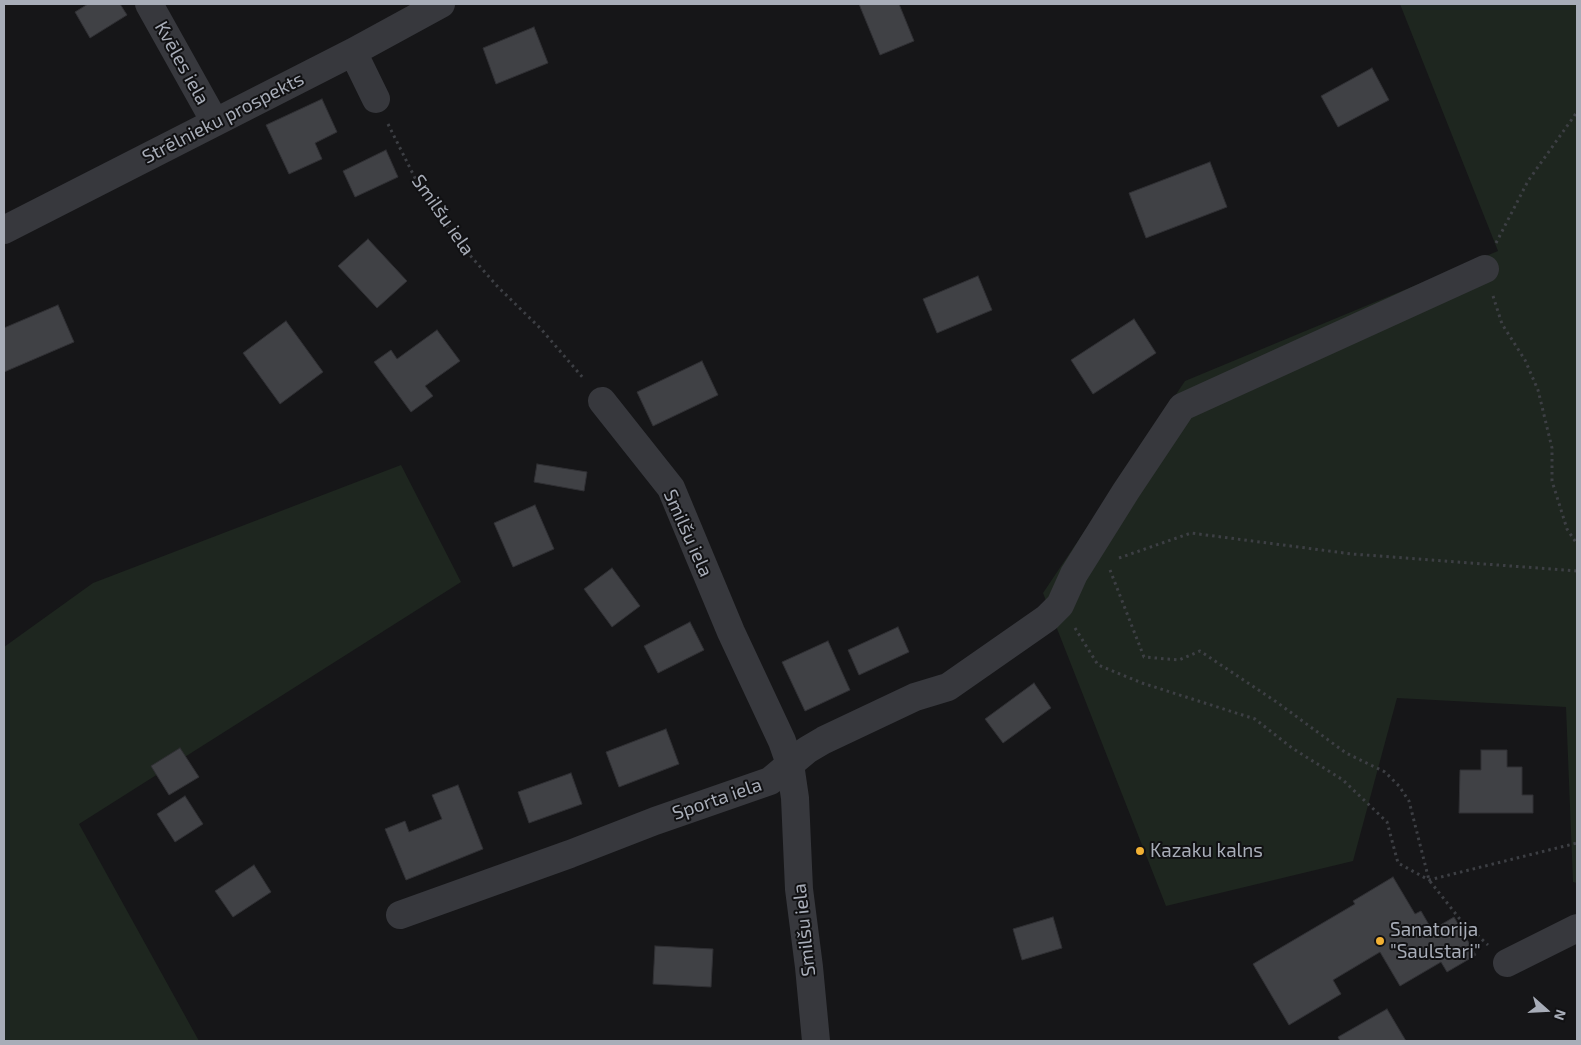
<!DOCTYPE html>
<html>
<head>
<meta charset="utf-8">
<style>
	body { margin:0 }
	#map { position:relative; width:1581px; height:1045px; overflow:hidden; background:#161618; font-family:"Exo 2",sans-serif }
	canvas { display:block }
	.frame { position:absolute; inset:0; border:5px solid #a8adb8; pointer-events:none }
	.north { position:absolute; left:1521px; top:985px; width:50px; height:50px; -webkit-text-stroke:4px #111113; paint-order:stroke; rotate:109deg; font-size:14px; font-weight:700; line-height:20px; text-align:center; color:#a8adb8 }
	.north::after { content:''; display:block; margin:auto; width:18px; height:22px; background:#a8adb8; clip-path:polygon(50% 0,100% 100%,50% 72%,0 100%) }
</style>
</head>
<body>
<div id="map">
<canvas width="1581" height="1045"></canvas>
<div class="frame"></div>
<div class="north">N</div>
</div>
<script>
const g = document.querySelector('canvas').getContext('2d');
g.lineJoin = 'round';
function fill(path, color) {
  g.fillStyle = color;
  g.fill(path, 'evenodd');
}
function toPath(rows) {
  const path = new Path2D();
  for (const r of rows) {
    path.moveTo(r[0], r[1]);
    for (let i = 2; i < r.length; i += 2) path.lineTo(r[i], r[i + 1]);
  }
  return path;
}
function strokePath(path, color, width, dash) {
  g.strokeStyle = color;
  g.lineWidth = width;
  g.lineCap = dash ? 'butt' : 'round';
  g.setLineDash(dash || []);
  g.stroke(path);
}
function label(font, color, halo, rows, align = 'center') {
  g.font = font + ' "Exo 2",sans-serif';
  g.lineWidth = 4;
  g.setLineDash([]);
  g.textBaseline = 'middle';
  g.strokeStyle = halo;
  g.fillStyle = color;
  for (const [text, x, y, turn = 0] of rows) {
    g.save();
    g.translate(x, y);
    g.rotate((+turn || 0) * Math.PI / 180);
    g.textAlign = isNaN(turn) ? turn : align;
    if (halo) g.strokeText(text, 0, 0);
    g.fillText(text, 0, 0);
    g.restore();
  }
}
fill(toPath([
	[1400,4,1577,4,1577,883,1573,882,1566,707,1397,698,1353,861,1166,906,1043,593,1185,381,1498,251],
	[401,465,461,582,79,824,199,1041,4,1041,4,647,93,583]
]), '#1e261f');
const building = toPath([
	[88,4,120,4,127,15,90,38,75,12,88,4],
	[859,4,899,4,914,41,880,55,859,4],
	[534,27,548,63,496,84,483,48,534,27],
	[1372,68,1389,100,1338,127,1321,96,1372,68],
	[322,99,337,132,315,143,322,159,289,174,266,125,322,99],
	[386,150,398,177,355,197,343,171,386,150],
	[1210,162,1227,207,1146,238,1129,193,1210,162],
	[368,239,407,281,377,308,338,266,368,239],
	[978,276,992,310,937,333,923,299,978,276],
	[58,305,74,342,4,372,4,328,58,305],
	[1134,319,1156,353,1093,394,1071,360,1134,319],
	[286,321,323,372,280,404,243,353,286,321],
	[437,330,460,361,425,386,433,396,411,412,374,362,391,350,397,359,437,330],
	[702,361,718,395,653,426,637,392,702,361],
	[537,464,587,472,584,491,534,482,537,464],
	[535,505,554,549,513,567,494,523,535,505],
	[612,568,640,606,612,627,584,589,612,568],
	[690,622,704,650,658,673,644,646,690,622],
	[898,627,909,652,859,675,848,650,898,627],
	[828,641,850,690,805,711,782,662,828,641],
	[1034,683,1051,708,1003,743,985,719,1034,683],
	[666,729,679,764,619,787,606,752,666,729],
	[180,748,199,777,169,795,151,766,180,748],
	[1481,750,1507,750,1507,767,1522,767,1522,795,1533,795,1533,813,1459,813,1460,770,1481,770,1481,750],
	[571,773,582,804,529,823,518,792,571,773],
	[458,785,483,849,406,880,385,829,405,821,409,832,442,819,432,795,458,785],
	[185,796,203,824,175,842,157,814,185,796],
	[254,865,271,892,233,917,215,891,254,865],
	[1393,877,1415,914,1421,911,1432,930,1454,917,1476,955,1447,972,1441,962,1400,986,1380,952,1333,980,1341,994,1289,1025,1253,964,1355,904,1353,901,1393,877],
	[1053,917,1062,948,1022,960,1013,929,1053,917],
	[655,946,713,949,711,987,653,984,655,946],
	[1387,1009,1406,1041,1340,1041,1338,1037,1387,1009]
]);
fill(building, '#404145');
strokePath(building, '#303034', 1);
strokePath(toPath([
	[388,124,421,190,460,244,498,287,541,329,584,379],
	[1496,243,1528,181,1577,112],
	[1493,296,1502,324,1525,360,1538,390,1552,448,1552,481,1567,529,1577,544],
	[1119,558,1191,533,1352,554,1577,571],
	[1110,570,1144,657,1179,660,1200,651,1278,703,1346,753,1385,772,1399,786,1409,801,1429,880,1459,918,1488,945],
	[1075,628,1098,665,1142,683,1255,719,1292,748,1343,780,1387,822,1398,863,1429,880,1577,843]
]), '#3d3f44', 3, [2.5, 4]);
strokePath(toPath([
	[149,4,215,122],
	[353,52,376,99],
	[4,230,353,52,441,4],
	[602,401,671,488,731,632,782,741,790,764,795,798,799,889,809,967,816,1041],
	[400,915,570,854,655,821,770,781,807,750,824,740,915,697,948,687,1047,618,1060,605,1074,574,1126,491,1182,407,1485,269],
	[1507,963,1577,928]
]), '#37383d', 28);
for (const [x, y, r, color] of [
	[1140,851,5,"#f2b134"],
	[1380,941,5,"#f2b134"]
]) {
  const dot = new Path2D();
  dot.arc(x, y, r, 0, 2 * Math.PI);
  g.fillStyle = color;
  g.fill(dot);
  strokePath(dot, '#111113', 2);
}
label('19px', '#a8adb8', '#111113', [
	["Kvēles iela",182,63,61],
	["Strēlnieku prospekts",223,118,-27],
	["Smilšu iela",443,215,55],
	["Smilšu iela",688,533,66],
	["Sporta iela",717,799,-19],
	["Smilšu iela",804,930,-96]
]);
label('19px', '#a8adb8', '#111113', [
	["Kazaku kalns",1150,851],
	["Sanatorija",1390,930],
	["\"Saulstari\"",1390,952]
], 'left');
</script>
</body>
</html>
